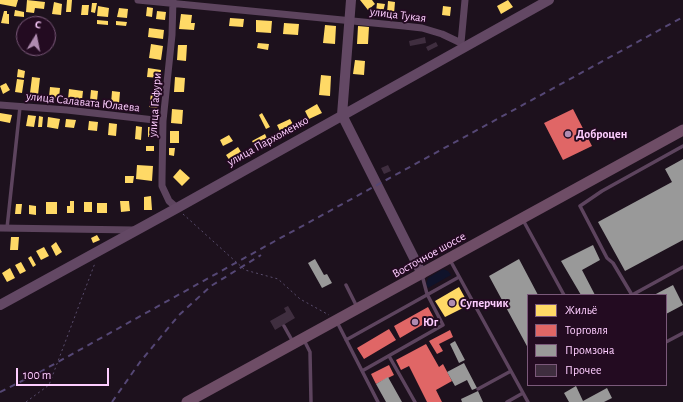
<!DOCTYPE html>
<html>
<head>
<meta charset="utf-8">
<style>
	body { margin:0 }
	#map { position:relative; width:683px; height:402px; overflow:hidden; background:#1d111d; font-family:"Alegreya Sans",sans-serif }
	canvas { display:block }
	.legend { position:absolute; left:527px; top:294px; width:140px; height:92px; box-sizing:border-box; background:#230b21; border:1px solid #7b597a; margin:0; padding:5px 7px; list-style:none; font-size:12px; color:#fecdff }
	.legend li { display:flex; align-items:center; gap:8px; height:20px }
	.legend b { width:20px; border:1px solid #7b597a }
	.north { position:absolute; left:16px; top:16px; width:40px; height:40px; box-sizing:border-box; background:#230b21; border:1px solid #7b597a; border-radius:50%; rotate:10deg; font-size:11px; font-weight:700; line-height:16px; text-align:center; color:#fecdff }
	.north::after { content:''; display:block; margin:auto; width:14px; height:18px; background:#af8bb0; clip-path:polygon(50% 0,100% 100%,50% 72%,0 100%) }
	.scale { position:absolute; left:16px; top:368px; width:93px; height:18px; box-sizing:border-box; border:2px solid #fecdff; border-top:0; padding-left:5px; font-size:12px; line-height:14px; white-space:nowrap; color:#fecdff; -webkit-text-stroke:3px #230b21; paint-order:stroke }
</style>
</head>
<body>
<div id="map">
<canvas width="683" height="402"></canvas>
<ul class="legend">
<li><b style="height:11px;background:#ffd966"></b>Жильё</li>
<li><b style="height:11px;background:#e06666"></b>Торговля</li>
<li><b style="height:11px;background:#999"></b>Промзона</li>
<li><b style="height:11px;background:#3f2e3f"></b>Прочее</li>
</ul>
<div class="north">С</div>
<div class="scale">100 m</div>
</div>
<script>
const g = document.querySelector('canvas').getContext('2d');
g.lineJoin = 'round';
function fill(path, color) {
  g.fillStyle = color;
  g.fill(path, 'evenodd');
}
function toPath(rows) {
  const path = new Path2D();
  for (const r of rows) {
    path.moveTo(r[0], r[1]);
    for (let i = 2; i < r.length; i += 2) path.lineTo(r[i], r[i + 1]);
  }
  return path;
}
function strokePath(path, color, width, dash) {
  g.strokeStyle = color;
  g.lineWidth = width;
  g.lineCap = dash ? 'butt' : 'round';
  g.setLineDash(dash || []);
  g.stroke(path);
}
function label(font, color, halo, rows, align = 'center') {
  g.font = font + ' "Alegreya Sans",sans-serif';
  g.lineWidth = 4;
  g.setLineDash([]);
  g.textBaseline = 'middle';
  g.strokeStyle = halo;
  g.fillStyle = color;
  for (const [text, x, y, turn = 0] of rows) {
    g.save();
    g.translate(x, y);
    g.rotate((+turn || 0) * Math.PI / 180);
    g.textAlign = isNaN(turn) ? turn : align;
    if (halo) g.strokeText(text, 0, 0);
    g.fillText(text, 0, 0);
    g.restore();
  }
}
fill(toPath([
	[443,269,448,271,451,275,428,288,426,284,428,278]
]), '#10132b');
fill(toPath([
	[0,0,18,0,16,7,0,4],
	[27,0,45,2,44,9,35,8,34,13,26,12],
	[67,0,72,0,71,12,66,12],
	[360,0,372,0,375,4,368,10],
	[508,0,513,7,501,14,497,6],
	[388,1,395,2,394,14,387,13],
	[54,2,62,4,61,15,52,14],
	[92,3,97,3,95,13,91,12],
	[377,3,385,4,383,12,376,12],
	[82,5,89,5,88,15,81,15],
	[98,6,109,8,108,17,97,16],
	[443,6,451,7,450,16,442,15],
	[147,7,153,8,152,17,146,16],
	[119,8,128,9,127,18,117,17],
	[15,10,24,12,24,17,14,16],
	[4,11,7,11,7,14,9,14,9,24,1,23],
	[157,11,166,12,165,20,156,19],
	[181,14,192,15,191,23,195,23,194,30,179,29],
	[230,18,244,19,243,27,229,26],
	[97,20,108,21,108,25,97,24],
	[256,20,272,21,271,33,256,32],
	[116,21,127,22,126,26,116,25],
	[284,23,299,24,298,35,283,34],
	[325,25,336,26,335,44,323,43],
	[358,26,369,27,368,44,357,44],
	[149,28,164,30,163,39,148,37],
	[258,43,269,44,268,50,257,48],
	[151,44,163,46,161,60,149,58],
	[178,45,187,45,186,61,177,60],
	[355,60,365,61,364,75,353,74],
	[148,68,161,70,160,78,147,77],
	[18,69,25,71,24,78,17,77],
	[321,75,331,76,330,96,319,95],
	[32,77,40,78,38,95,30,93],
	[175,77,185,78,184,92,174,92],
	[17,79,24,80,22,93,15,92],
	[6,83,10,90,3,94,0,86],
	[50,87,60,88,59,98,49,97],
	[69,89,83,91,82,100,68,99],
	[91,90,98,91,97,101,90,100],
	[112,91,120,92,119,104,111,104],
	[151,94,159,95,158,108,149,107],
	[317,104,322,113,309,119,305,111],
	[172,109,183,110,182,124,171,123],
	[0,113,12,115,10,123,0,121],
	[262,113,270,127,266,129,259,115],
	[28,115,36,116,34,127,26,126],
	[39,116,43,117,42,127,38,127],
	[48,117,60,119,58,129,47,127],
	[66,119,76,120,74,128,65,127],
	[290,119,295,128,282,135,277,125],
	[89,121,98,122,97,131,88,130],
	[109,123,117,124,116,136,108,135],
	[136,126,142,127,141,140,135,139],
	[148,127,156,127,155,137,148,137],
	[170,131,179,131,179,143,170,143],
	[265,134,269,143,257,150,252,141],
	[229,135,233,141,223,146,220,140],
	[146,146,154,146,154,151,146,151],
	[238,147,244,157,232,164,226,155],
	[169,148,175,148,174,156,169,155],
	[137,165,153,166,152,181,136,179],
	[180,169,190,178,182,186,173,177],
	[125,176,134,176,133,183,125,183],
	[151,196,152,210,144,210,144,197],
	[70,201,74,201,74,213,67,213,67,206,70,206],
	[120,201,129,201,130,211,121,212],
	[46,202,57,202,57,214,46,214],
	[84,202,92,202,92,212,84,212],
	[97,203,107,203,107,213,97,213],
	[16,204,22,204,21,214,15,214],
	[29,205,36,206,36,215,29,214],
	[97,235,100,240,93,243,91,238],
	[11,237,19,237,18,250,10,250],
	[56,242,62,252,56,256,51,246],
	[44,247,49,256,41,260,36,251],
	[31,256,36,265,33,267,28,258],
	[21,262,26,271,20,274,15,265],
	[10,268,15,278,7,282,2,273],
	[459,287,469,305,445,317,435,301]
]), '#ffd966');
fill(toPath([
	[573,109,592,146,563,160,544,123],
	[428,307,434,318,400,338,394,326],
	[389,329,396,340,364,359,357,348],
	[450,330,453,337,439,344,443,351,437,354,429,341],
	[426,344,439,367,443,364,452,381,436,390,442,402,427,402,409,366,401,370,396,360],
	[389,365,394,375,376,384,371,374]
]), '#e06666');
fill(toPath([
	[683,159,683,240,625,271,598,222,672,182,665,169],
	[593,245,600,260,582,270,595,295,581,295,561,261],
	[315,259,324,275,327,274,332,283,322,288,308,263],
	[519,259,538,295,528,295,528,348,489,276],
	[673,285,683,305,666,314,666,295,654,295],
	[455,341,465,360,459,363,450,344],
	[464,363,477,388,472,390,467,380,455,386,447,372],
	[388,377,402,402,386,402,376,384],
	[576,386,583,401,607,388,612,398,604,402,569,402,564,393],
	[478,391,483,402,462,402,461,399]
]), '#999');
fill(toPath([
	[425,37,426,43,410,46,409,41],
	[436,42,438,46,428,51,426,47],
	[388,165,391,171,384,174,381,168],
	[288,306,295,318,275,330,270,321,286,312,284,308]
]), '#3f2e3f');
strokePath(toPath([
	[183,214,245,270,278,279,300,299,329,315],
	[26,402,49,385,95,263]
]), '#594d6d', 1, [2, 3]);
strokePath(toPath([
	[523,220,564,295],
	[7,228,20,107],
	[450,260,528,402],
	[346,285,357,307],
	[632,295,613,263,607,258,580,206,602,191,683,146],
	[632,295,683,267],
	[337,322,378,402],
	[284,326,293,342],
	[304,340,310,352,311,402],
	[346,340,459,277],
	[666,342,683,333],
	[389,356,415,402],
	[362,371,443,325,427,294,422,275],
	[478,389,511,371],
	[507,402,523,393]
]), '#5d445e', 3.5);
strokePath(toPath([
	[138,0,404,26,422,28,442,34,461,43],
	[173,0,172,35,163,121,162,179,162,186,169,201,177,208],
	[462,46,461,43,465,0],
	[0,105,67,110,163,121],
	[0,228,134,230]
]), '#5d445e', 7);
strokePath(toPath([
	[351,0,342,115,422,274],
	[0,305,177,208,549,0]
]), '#634864', 10);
strokePath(toPath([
	[187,402,683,130]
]), '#6e4d66', 11);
strokePath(toPath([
	[0,392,40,372,275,241,683,17],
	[112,402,140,362,179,315,211,286,261,255]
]), '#554775', 2, [6, 5]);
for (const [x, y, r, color] of [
	[568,134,4,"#af8bb0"],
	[452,303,4,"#af8bb0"],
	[415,322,4,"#af8bb0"]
]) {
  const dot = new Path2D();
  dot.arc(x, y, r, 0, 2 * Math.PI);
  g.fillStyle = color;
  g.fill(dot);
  strokePath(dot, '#230b21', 1.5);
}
label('12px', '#fecdff', '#230b21', [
	["улица Тукая",398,15,7],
	["улица Салавата Юлаева",83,102,6],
	["улица Гафури",155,105,-86],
	["улица Пархоменко",268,141,-29],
	["Восточное шоссе",429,255,-29]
]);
label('bold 12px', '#fecdff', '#230b21', [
	["Доброцен",576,134],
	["Суперчик",460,303],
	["Юг",423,322]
], 'left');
</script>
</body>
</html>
